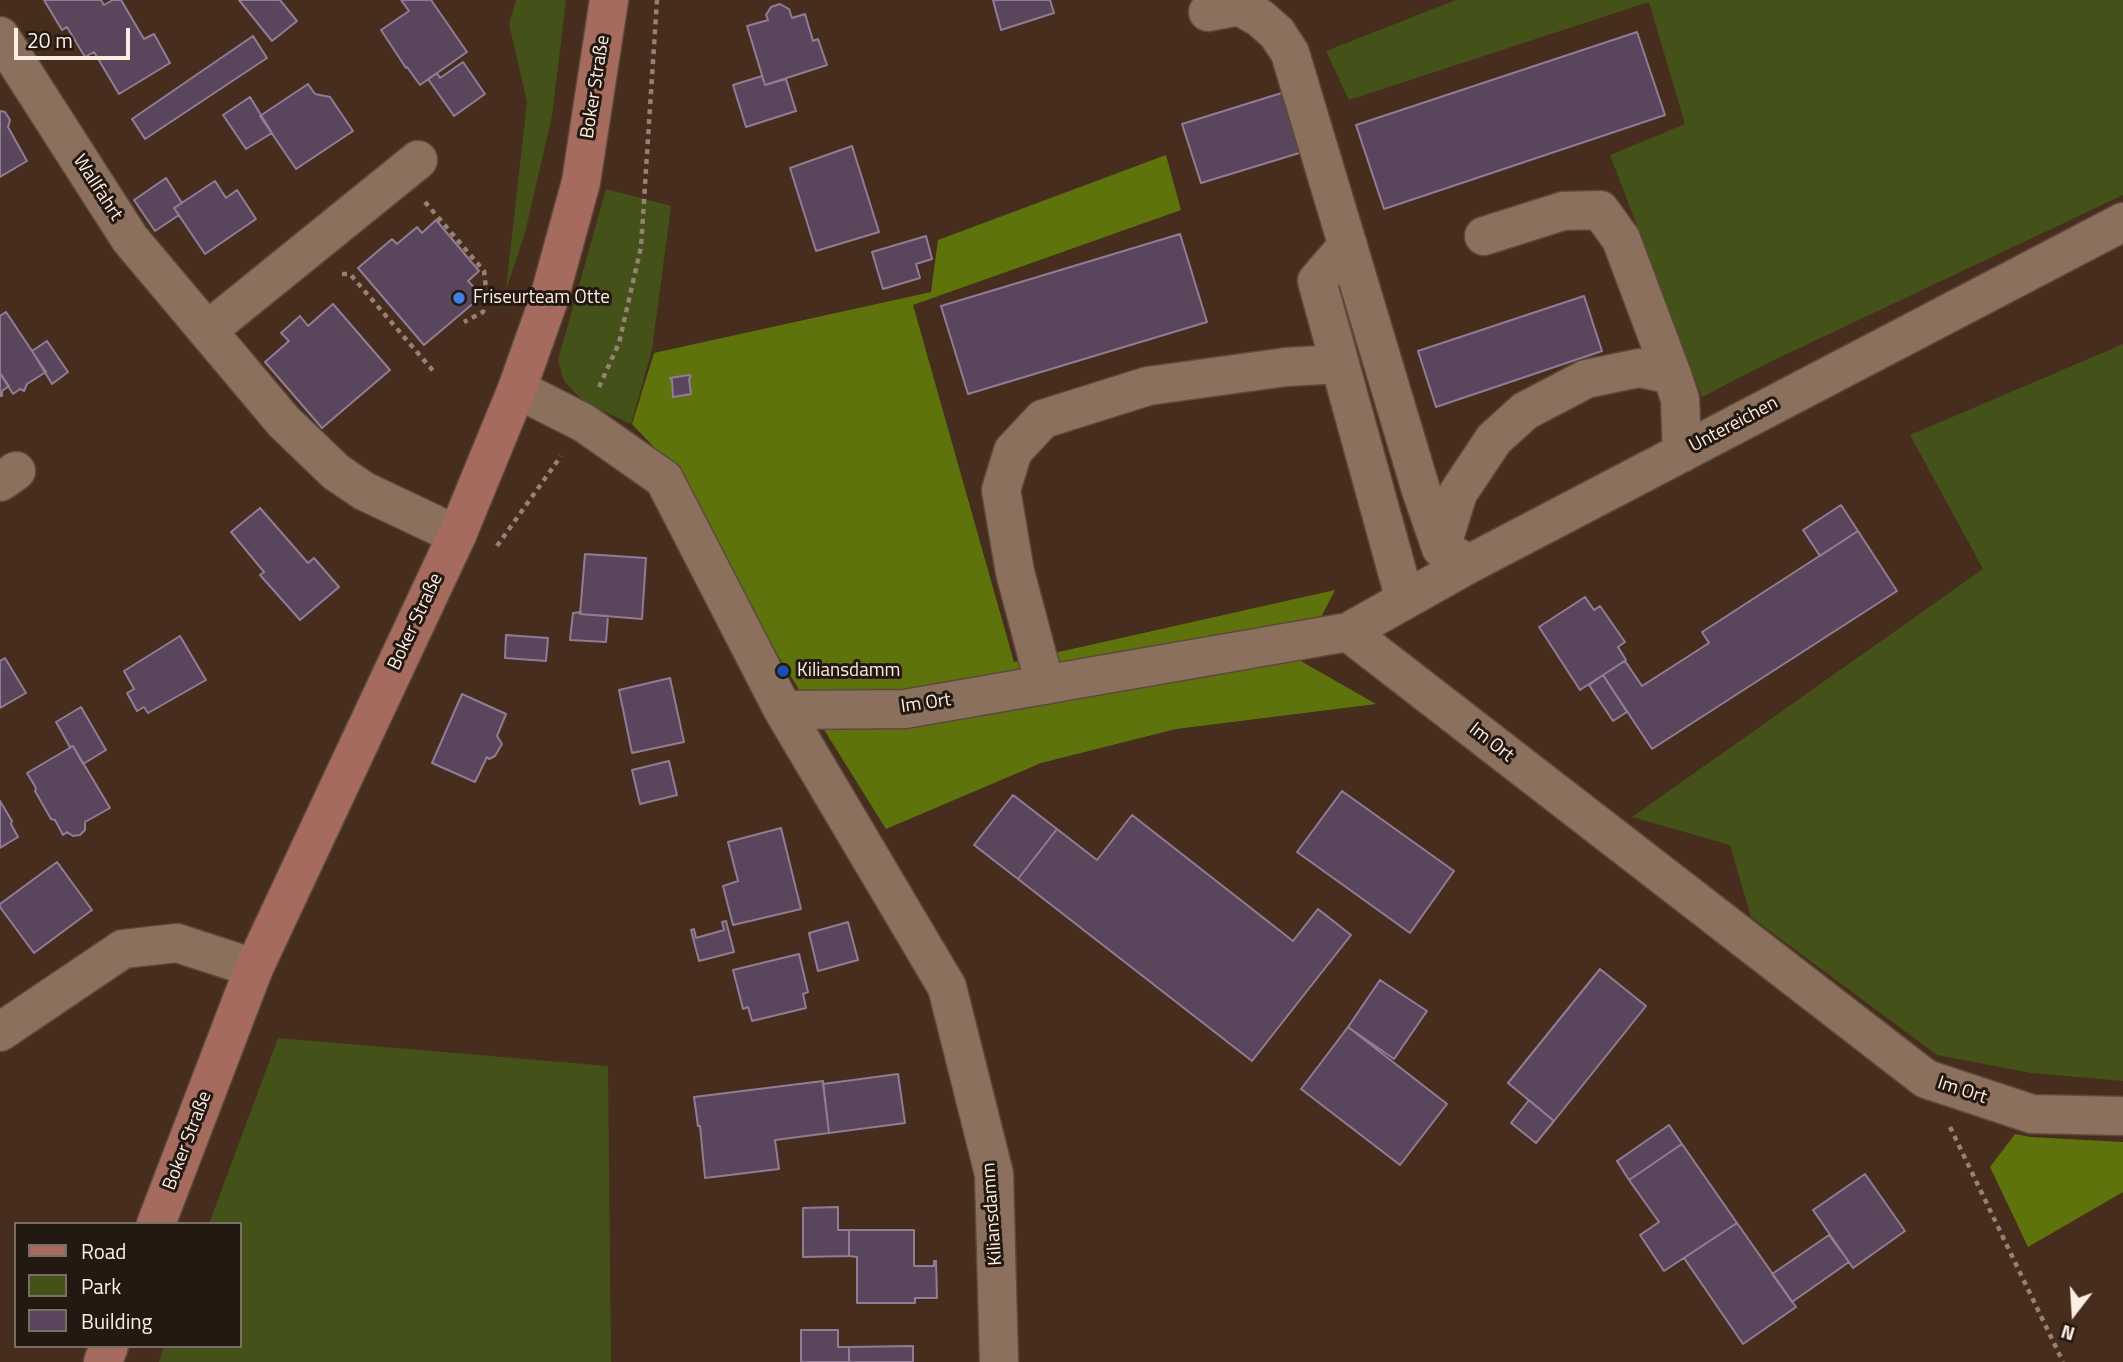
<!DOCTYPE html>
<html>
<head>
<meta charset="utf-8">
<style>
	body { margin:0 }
	#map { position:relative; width:2123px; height:1362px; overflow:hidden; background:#462d1d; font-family:"Titillium Web",sans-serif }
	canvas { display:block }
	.legend { position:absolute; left:14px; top:1222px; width:228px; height:126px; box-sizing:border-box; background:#241911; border:2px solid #7b6e65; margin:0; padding:9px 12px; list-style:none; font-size:21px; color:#fdede3 }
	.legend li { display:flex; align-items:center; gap:14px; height:35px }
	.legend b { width:35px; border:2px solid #7b6e65 }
	.north { position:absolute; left:2039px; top:1278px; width:70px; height:70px; -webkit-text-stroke:5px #241911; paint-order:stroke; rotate:197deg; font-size:19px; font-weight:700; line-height:28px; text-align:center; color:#fdede3 }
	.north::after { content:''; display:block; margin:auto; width:24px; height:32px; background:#fdede3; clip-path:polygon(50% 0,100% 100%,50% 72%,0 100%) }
	.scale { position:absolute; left:14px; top:28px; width:116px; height:32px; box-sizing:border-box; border:4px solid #fdede3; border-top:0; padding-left:9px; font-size:21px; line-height:24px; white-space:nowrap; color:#fdede3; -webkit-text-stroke:5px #241911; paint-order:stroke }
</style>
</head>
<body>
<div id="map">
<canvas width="2123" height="1362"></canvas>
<ul class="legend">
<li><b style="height:9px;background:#a56b5e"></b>Road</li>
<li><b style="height:19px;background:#445118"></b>Park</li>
<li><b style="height:19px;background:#59455c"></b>Building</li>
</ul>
<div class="north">N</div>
<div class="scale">20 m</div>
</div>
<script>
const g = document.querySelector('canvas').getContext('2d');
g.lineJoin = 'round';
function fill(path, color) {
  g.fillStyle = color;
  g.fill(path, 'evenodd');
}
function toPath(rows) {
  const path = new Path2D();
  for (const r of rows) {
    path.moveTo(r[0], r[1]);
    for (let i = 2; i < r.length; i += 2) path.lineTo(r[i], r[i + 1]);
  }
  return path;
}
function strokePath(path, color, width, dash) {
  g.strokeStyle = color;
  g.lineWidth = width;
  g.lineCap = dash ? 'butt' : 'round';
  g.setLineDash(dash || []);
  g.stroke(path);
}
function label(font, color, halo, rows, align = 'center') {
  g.font = font + ' "Titillium Web",sans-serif';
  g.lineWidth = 6;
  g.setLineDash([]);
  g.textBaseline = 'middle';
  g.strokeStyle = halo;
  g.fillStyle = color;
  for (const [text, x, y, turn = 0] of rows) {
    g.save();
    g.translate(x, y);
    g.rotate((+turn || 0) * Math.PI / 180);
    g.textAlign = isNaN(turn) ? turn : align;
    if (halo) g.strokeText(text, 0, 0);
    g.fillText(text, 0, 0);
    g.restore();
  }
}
fill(toPath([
	[516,0,566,0,552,116,525,233,506,290,527,102,509,24],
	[1456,0,2123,0,2123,195,1770,362,1702,397,1610,155,1685,124,1649,2,1349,100,1326,51],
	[606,189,671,206,652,350,631,424,584,402,564,381,558,360],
	[2123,344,2123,1081,2031,1073,1937,1055,1751,917,1730,845,1632,817,1983,569,1910,435],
	[278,1038,608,1066,611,1362,159,1362,164,1346,240,1346,240,1224,209,1224]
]), '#445118');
fill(toPath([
	[1166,155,1181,210,913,305,1014,662,1335,590,1299,660,1376,704,1176,729,1041,763,886,829,780,659,667,461,632,424,654,353,931,292,938,240],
	[2015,1134,2031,1137,2123,1142,2123,1192,2028,1247,1990,1167]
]), '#5f730d');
const building = toPath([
	[44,0,101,0,104,5,113,0,121,0,144,39,154,34,170,63,119,94,94,52,85,57,67,27,62,30,44,0],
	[239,0,280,0,297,21,272,41,239,0],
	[401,0,431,0,467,52,420,85,407,67,406,68,381,30,409,11,401,0],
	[993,0,1050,0,1054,13,1001,30,993,0],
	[780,4,789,9,792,18,805,14,813,41,818,39,827,65,765,85,747,26,768,20,766,15,771,7,780,4],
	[1637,32,1665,115,1384,209,1356,125,1637,32],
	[253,36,267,58,145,139,132,119,253,36],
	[463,62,485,94,454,116,428,79,437,73,440,78,463,62],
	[762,76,765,85,786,79,796,111,746,127,733,85,762,76],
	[308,84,315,94,330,97,353,131,296,169,260,116,308,84],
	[1288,91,1306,151,1201,183,1182,124,1288,91],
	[250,97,272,133,246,149,223,115,250,97],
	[0,111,5,112,10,120,8,127,27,161,0,177,0,111],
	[852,146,879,232,816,251,790,168,852,146],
	[166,178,182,203,174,208,179,215,155,231,134,200,166,178],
	[215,181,226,198,237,190,256,219,205,254,174,208,215,181],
	[436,220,479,271,468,281,482,296,424,345,358,268,392,239,397,244,417,227,422,233,436,220],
	[1180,234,1207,322,968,394,941,306,1180,234],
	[926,236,932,259,916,264,920,278,883,289,872,252,926,236],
	[1584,296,1602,351,1436,407,1418,351,1584,296],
	[333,304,390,370,322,428,265,362,289,341,281,333,300,316,308,326,333,304],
	[6,312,46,372,27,384,24,391,20,389,13,394,0,373,0,316,6,312],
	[47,341,68,372,52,384,32,351,47,341],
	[0,373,9,386,2,391,2,396,0,396,0,373],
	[689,375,691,376,689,379,691,394,673,397,672,380,670,378,689,375],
	[1841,505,1858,531,1820,556,1803,530,1841,505],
	[260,508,308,563,314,558,339,587,300,620,260,575,264,572,231,532,260,508],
	[1858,531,1897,591,1652,749,1603,675,1625,661,1642,686,1709,643,1702,632,1858,531],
	[585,554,646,558,642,619,580,614,585,554],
	[1585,597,1594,610,1600,606,1625,642,1618,647,1626,660,1580,690,1539,627,1585,597],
	[581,612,580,614,608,616,606,642,570,640,573,613,581,612],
	[506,635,548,638,546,661,505,658,506,635],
	[180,636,206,680,148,713,144,707,137,711,127,693,134,689,124,671,180,636],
	[5,658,26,693,0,708,0,661,5,658],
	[1603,675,1627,712,1613,721,1589,685,1603,675],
	[670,678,684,742,632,753,619,690,670,678],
	[462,694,506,714,497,736,502,744,495,756,489,759,487,757,475,782,432,763,462,694],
	[81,707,106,750,83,764,73,746,70,747,56,722,81,707],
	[73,746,110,808,85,822,85,830,80,835,73,836,67,832,63,835,55,820,51,819,35,791,36,788,27,773,73,746],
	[669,761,677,795,640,804,632,770,669,761],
	[1342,791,1454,871,1410,933,1297,852,1342,791],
	[1013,795,1057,829,1018,879,974,845,1013,795],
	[0,801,12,821,11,824,18,837,0,848,0,801],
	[1132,815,1293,941,1318,909,1351,935,1252,1061,1018,879,1057,829,1097,860,1132,815],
	[781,828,801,909,733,925,723,886,738,881,728,842,781,828],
	[57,862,92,910,34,953,0,907,0,904,57,862],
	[726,921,734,952,699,961,691,930,694,929,696,938,724,930,722,922,726,921],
	[848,922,858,960,818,971,809,933,848,922],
	[799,954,808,992,803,994,806,1008,752,1021,748,1007,743,1009,733,970,799,954],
	[1600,969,1646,1006,1554,1121,1508,1083,1600,969],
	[1380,980,1427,1011,1394,1059,1348,1027,1380,980],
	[1348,1027,1447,1104,1400,1165,1301,1089,1348,1027],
	[898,1074,905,1123,829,1133,823,1084,898,1074],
	[823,1081,829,1133,775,1140,779,1169,705,1178,700,1126,698,1126,694,1097,823,1081],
	[1529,1100,1554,1121,1536,1143,1511,1123,1529,1100],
	[1669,1125,1682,1144,1629,1180,1617,1161,1669,1125],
	[1682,1144,1737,1223,1664,1271,1640,1235,1659,1222,1629,1180,1682,1144],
	[1865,1174,1905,1231,1853,1268,1813,1210,1865,1174],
	[838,1207,838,1230,849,1230,849,1256,803,1257,803,1208,838,1207],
	[1737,1223,1796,1307,1743,1344,1684,1258,1737,1223],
	[849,1230,914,1230,914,1266,934,1266,934,1261,936,1261,937,1298,915,1298,915,1303,857,1303,857,1257,849,1256,849,1230],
	[1829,1235,1849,1262,1792,1302,1772,1274,1829,1235],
	[801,1330,838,1330,838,1347,849,1347,849,1362,801,1362,801,1330],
	[913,1346,913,1362,849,1362,849,1347,913,1346]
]);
fill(building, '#59455c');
strokePath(building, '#927c95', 2);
const minor = toPath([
	[1208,12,1239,6,1260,18,1277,33,1290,53,1421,490,1441,548,1469,564],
	[0,36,130,239,284,422,336,472,364,491,457,535],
	[1484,236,1563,211,1600,210,1621,239,1672,375],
	[1348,245,1317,281,1405,600],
	[208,330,418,160],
	[517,389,584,423,664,479,783,710,947,987,994,1174,999,1362],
	[0,482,16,471],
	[1441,548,1458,493,1494,439,1525,411,1586,379,1639,368,1672,375,1680,399,1682,453],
	[1348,632,1926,1079,2032,1114,2123,1116],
	[1045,685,1015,572,1001,490,1013,451,1043,419,1148,386,1286,367,1340,364],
	[783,710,905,709,1348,632,1469,564,2123,222],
	[0,1032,123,949,177,943,254,968]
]);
const major = toPath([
	[156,1224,254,968,457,535,517,389,548,302,581,182,609,0],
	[103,1362,109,1346]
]);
strokePath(minor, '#5d493a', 41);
strokePath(major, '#5d493a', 41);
strokePath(toPath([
	[425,202,484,271,487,297,483,312,464,322],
	[342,274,350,274,435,373],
	[599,387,619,343,641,247,657,0],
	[497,546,561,456],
	[1950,1127,2063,1362]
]), '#968174', 4.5, [5, 5]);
strokePath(minor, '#8c705e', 38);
strokePath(major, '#a56b5e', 38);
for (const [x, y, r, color] of [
	[459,298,7,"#3f7fe0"],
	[783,671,7,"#1a4fb4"]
]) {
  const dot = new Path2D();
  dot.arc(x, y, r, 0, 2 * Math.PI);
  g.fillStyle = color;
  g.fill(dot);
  strokePath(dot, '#241911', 2.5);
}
label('19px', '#fdede3', '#241911', [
	["Boker Straße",596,87,-81],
	["Wallfahrt",97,188,57],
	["Untereichen",1734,425,-28],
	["Boker Straße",416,622,-65],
	["Im Ort",926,704,-8],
	["Im Ort",1491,743,38],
	["Im Ort",1962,1091,18],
	["Boker Straße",188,1141,-69],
	["Kiliansdamm",993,1214,-94]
]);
label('19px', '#fdede3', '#241911', [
	["Friseurteam Otte",473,298],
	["Kiliansdamm",797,671]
], 'left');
</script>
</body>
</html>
